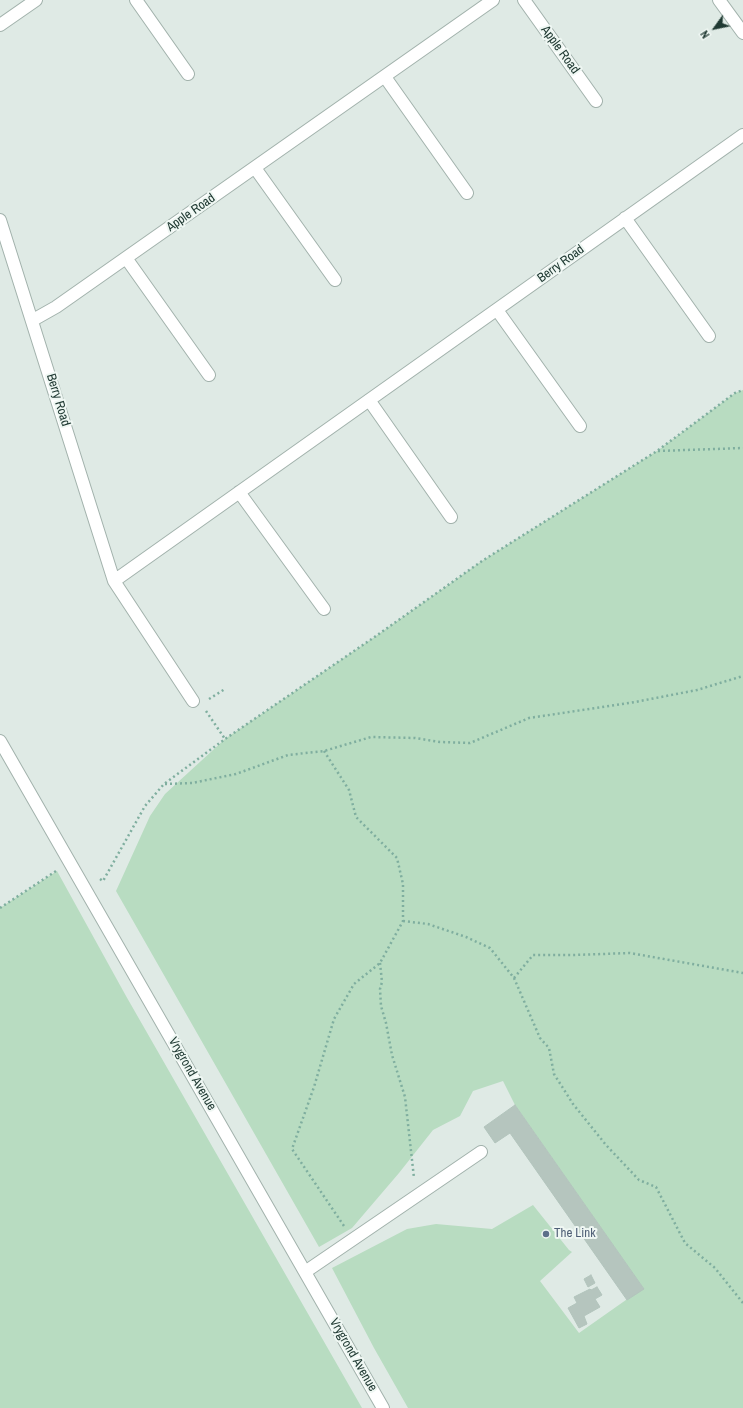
<!DOCTYPE html>
<html>
<head>
<meta charset="utf-8">
<style>
	body { margin:0 }
	#map { position:relative; width:743px; height:1408px; overflow:hidden; background:#dfeae5; font-family:"Archivo Narrow",sans-serif }
	canvas { display:block }
	.north { position:absolute; left:695px; top:8px; width:40px; height:40px; -webkit-text-stroke:3px #eff7f3; paint-order:stroke; rotate:237deg; font-size:11px; font-weight:700; line-height:16px; text-align:center; color:#203a33 }
	.north::after { content:''; display:block; margin:auto; width:14px; height:18px; background:#203a33; clip-path:polygon(50% 0,100% 100%,50% 72%,0 100%) }
</style>
</head>
<body>
<div id="map">
<canvas width="743" height="1408"></canvas>
<div class="north">N</div>
</div>
<script>
const g = document.querySelector('canvas').getContext('2d');
g.lineJoin = 'round';
function fill(path, color) {
  g.fillStyle = color;
  g.fill(path, 'evenodd');
}
function toPath(rows) {
  const path = new Path2D();
  for (const r of rows) {
    path.moveTo(r[0], r[1]);
    for (let i = 2; i < r.length; i += 2) path.lineTo(r[i], r[i + 1]);
  }
  return path;
}
function strokePath(path, color, width, dash) {
  g.strokeStyle = color;
  g.lineWidth = width;
  g.lineCap = dash ? 'butt' : 'round';
  g.setLineDash(dash || []);
  g.stroke(path);
}
function label(font, color, halo, rows, align = 'center') {
  g.font = font + ' "Archivo Narrow",sans-serif';
  g.lineWidth = 4;
  g.setLineDash([]);
  g.textBaseline = 'middle';
  g.strokeStyle = halo;
  g.fillStyle = color;
  for (const [text, x, y, turn = 0] of rows) {
    g.save();
    g.translate(x, y);
    g.rotate((+turn || 0) * Math.PI / 180);
    g.textAlign = isNaN(turn) ? turn : align;
    if (halo) g.strokeText(text, 0, 0);
    g.fillText(text, 0, 0);
    g.restore();
  }
}
fill(toPath([
	[743,390,743,1408,408,1408,374,1348,332,1268,407,1229,436,1224,492,1229,533,1205,569,1250,572,1252,540,1281,579,1333,643,1288,515,1105,503,1081,473,1091,460,1116,433,1130,399,1173,352,1228,319,1247,116,891,150,816,165,794,225,739,376,636,482,561,657,451,735,393],
	[57,871,126,996,362,1408,0,1408,0,908]
]), '#b8dcc1');
const building = toPath([
	[515,1105,644,1289,627,1300,510,1133,495,1143,484,1127,515,1105],
	[591,1275,595,1283,588,1287,584,1279,591,1275],
	[597,1287,602,1295,595,1299,600,1307,584,1316,587,1324,579,1328,568,1308,577,1303,574,1297,590,1289,591,1290,597,1287]
]);
fill(building, '#b5c5be');
strokePath(building, '#b2c4bc', 1);
const minor = toPath([
	[136,0,188,74],
	[524,0,596,101],
	[719,0,743,33],
	[0,25,36,0],
	[385,77,467,193],
	[255,168,335,280],
	[625,218,709,336],
	[0,220,114,581,193,701],
	[126,258,209,375],
	[497,310,580,426],
	[33,320,56,307,493,0],
	[369,400,451,517],
	[239,492,324,609],
	[114,581,743,135],
	[0,741,383,1408],
	[305,1272,481,1152]
]);
strokePath(minor, '#a2b2ac', 14);
strokePath(toPath([
	[658,451,743,448],
	[209,699,225,689],
	[206,711,225,739],
	[324,751,349,790,356,817,397,858,403,884,403,921,380,963,354,984,334,1019,314,1087,292,1149,344,1226],
	[165,784,192,783,236,774,288,755,324,751,371,737,415,738,440,742,470,743,529,718,635,702,697,690,743,676],
	[100,879,103,881,145,806,164,784,225,739,376,636,482,561,657,451,735,393,743,390],
	[0,908,56,871],
	[403,921,428,924,466,937,490,948,514,978,540,1038,549,1048,554,1074,573,1104,606,1145,639,1180,656,1187,685,1243,715,1268,743,1303],
	[380,963,382,982,380,989,381,1006,386,1023,392,1055,405,1097,414,1178],
	[514,978,533,955,574,955,630,953,743,973]
]), '#7fae9f', 2.5, [2, 3]);
strokePath(minor, '#fff', 12);
for (const [x, y, r, color] of [
	[546,1234,4,"#5c6f8a"]
]) {
  const dot = new Path2D();
  dot.arc(x, y, r, 0, 2 * Math.PI);
  g.fillStyle = color;
  g.fill(dot);
  strokePath(dot, '#eff7f3', 1.5);
}
label('13px', '#203a33', '#eff7f3', [
	["Apple Road",560,50,54],
	["Apple Road",191,213,-35],
	["Berry Road",561,264,-36],
	["Berry Road",58,400,73],
	["Vrygrond Avenue",192,1074,60],
	["Vrygrond Avenue",353,1355,60]
]);
label('13px', '#4e5e75', '#eff7f3', [
	["The Link",554,1234]
], 'left');
</script>
</body>
</html>
